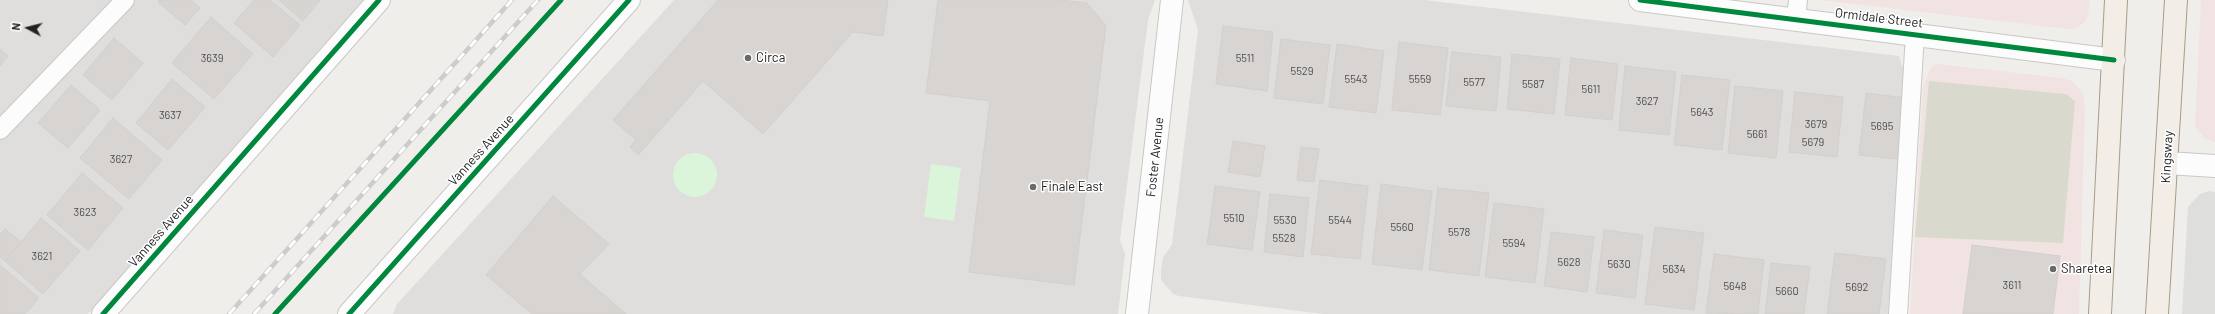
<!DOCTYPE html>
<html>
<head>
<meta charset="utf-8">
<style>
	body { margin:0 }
	#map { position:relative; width:2215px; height:314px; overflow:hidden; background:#f0eeeb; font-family:Barlow,sans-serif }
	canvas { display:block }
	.north { position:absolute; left:8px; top:8px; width:40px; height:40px; -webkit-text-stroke:3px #fff; paint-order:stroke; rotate:277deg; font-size:11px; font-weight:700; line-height:16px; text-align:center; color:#222 }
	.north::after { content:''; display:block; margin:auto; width:14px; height:18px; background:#222; clip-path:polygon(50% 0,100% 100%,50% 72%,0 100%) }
</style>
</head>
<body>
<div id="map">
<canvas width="2215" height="314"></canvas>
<div class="north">N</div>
</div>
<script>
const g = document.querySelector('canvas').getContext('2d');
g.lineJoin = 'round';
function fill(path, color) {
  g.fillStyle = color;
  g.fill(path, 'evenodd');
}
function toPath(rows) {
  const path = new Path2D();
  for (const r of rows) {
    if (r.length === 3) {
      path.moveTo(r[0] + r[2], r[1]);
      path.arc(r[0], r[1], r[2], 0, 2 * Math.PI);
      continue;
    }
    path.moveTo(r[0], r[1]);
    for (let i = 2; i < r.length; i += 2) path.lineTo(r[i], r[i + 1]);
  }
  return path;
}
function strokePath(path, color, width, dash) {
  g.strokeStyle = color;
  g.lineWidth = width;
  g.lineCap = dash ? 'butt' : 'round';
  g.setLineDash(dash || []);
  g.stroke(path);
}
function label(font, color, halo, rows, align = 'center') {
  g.font = font + ' Barlow,sans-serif';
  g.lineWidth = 3;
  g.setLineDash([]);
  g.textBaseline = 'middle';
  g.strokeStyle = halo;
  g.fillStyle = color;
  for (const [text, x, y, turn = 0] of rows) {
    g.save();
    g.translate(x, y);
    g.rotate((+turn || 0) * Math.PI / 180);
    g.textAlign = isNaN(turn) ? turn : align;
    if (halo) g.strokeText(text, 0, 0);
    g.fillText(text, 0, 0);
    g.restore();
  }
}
fill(toPath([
	[0,0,367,0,88,314,0,314],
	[674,0,1155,0,1148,20,1120,240,1125,254,1118,314,393,314,397,304],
	[1188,0,1424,0,1899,56,1905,74,1888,314,1323,314,1179,296,1173,294,1161,280,1161,269,1163,257,1172,245,1198,30]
]), '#dfdedc');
fill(toPath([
	[1820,0,2090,0,2088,15,2085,22,2074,29,2067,29],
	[2201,0,2215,0,2215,142,2205,139,2195,127],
	[1937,64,2062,78,2072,81,2083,93,2085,106,2079,314,1910,314,1923,86,1932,66]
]), '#f1e3e1');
fill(toPath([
	[2209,191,2215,192,2215,314,2182,314,2188,207,2200,194]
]), '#dededc');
fill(toPath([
	[1929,81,2066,94,2075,101,2063,243,1915,237]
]), '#d9d9cd');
fill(toPath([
	[695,175,22],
	[931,164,961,168,954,221,924,217]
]), '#daf5da');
const building = toPath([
	[159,0,191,0,200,8,185,25,158,2,159,0],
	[254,0,270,0,300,25,273,57,234,23,254,0],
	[279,0,320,0,303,21,279,0],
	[718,0,888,0,883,36,853,32,763,134,703,81,638,155,630,147,636,140,613,120,718,0],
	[938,0,1059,0,1087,3,1106,26,1074,285,969,272,990,101,926,93,938,0],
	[211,17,253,54,214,99,172,63,211,17],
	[1223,26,1273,32,1267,91,1216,84,1223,26],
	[114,38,143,63,112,100,83,75,114,38],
	[1281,39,1330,45,1323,104,1274,98,1281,39],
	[1399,42,1448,48,1440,115,1392,110,1399,42],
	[1337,44,1384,51,1376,113,1329,107,1337,44],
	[0,49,8,56,0,66,0,49],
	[1452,52,1501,57,1496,111,1446,106,1452,52],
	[1512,54,1560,59,1554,114,1507,109,1512,54],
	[1571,58,1618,64,1612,120,1565,115,1571,58],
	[1625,66,1676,72,1669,135,1619,130,1625,66],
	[1682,75,1730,80,1722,150,1674,145,1682,75],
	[172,79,205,107,168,150,136,123,172,79],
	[71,85,100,110,68,148,38,123,71,85],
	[1735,86,1783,91,1776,158,1728,153,1735,86],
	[1795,92,1843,97,1837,157,1789,152,1795,92],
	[1866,93,1905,98,1898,159,1859,155,1866,93],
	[113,118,162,160,129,199,80,158,113,118],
	[1233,141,1265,146,1260,177,1228,172,1233,141],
	[1301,147,1319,149,1314,182,1297,180,1301,147],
	[82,173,123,208,88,250,47,215,82,173],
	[1320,180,1368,186,1360,259,1311,254,1320,180],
	[1381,184,1432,191,1422,270,1372,264,1381,184],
	[1215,186,1260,192,1252,250,1207,244,1215,186],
	[1438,188,1489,193,1479,276,1429,270,1438,188],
	[1270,194,1309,198,1303,257,1264,252,1270,194],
	[553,196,609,244,580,274,626,314,532,314,486,275,553,196],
	[1494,203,1544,209,1535,283,1485,277,1494,203],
	[41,218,80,251,43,294,5,261,41,218],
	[1655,227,1704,233,1694,310,1645,304,1655,227],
	[5,229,21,242,5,261,0,257,0,234,5,229],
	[1604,230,1643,235,1635,298,1596,293,1604,230],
	[1551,232,1594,237,1587,292,1544,286,1551,232],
	[1972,245,2060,256,2053,314,1963,314,1972,245],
	[1835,253,1886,259,1879,314,1827,314,1835,253],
	[1714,254,1764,260,1758,314,1706,313,1714,254],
	[1771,263,1810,267,1804,314,1765,314,1771,263],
	[0,265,39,298,25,314,0,314,0,265]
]);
fill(building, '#d7d4d2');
strokePath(building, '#d3d0cc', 1);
const service = toPath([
	[1796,19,1798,0],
	[0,130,125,0],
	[1898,314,1915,34]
]);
const minor = toPath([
	[1640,0,2114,60],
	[2167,163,2215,166],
	[103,314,379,0],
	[1137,314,1172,0]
]);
const tertiary = toPath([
	[349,314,629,0]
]);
const primary = toPath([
	[2100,314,2116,0],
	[2157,314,2176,0]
]);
strokePath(service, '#c9c8c7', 20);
strokePath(minor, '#c9c8c7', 24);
strokePath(tertiary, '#c9c8c7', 24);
strokePath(primary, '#a79c86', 24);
strokePath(service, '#fdfcfc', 18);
strokePath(minor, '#fdfcfc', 22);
strokePath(tertiary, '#fdfcfc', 22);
strokePath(primary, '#f3ede7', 22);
const rail = toPath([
	[229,314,512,0],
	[254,314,538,0]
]);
strokePath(rail, '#ccc', 4.5);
strokePath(rail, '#fff', 3, [9]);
strokePath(toPath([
	[1640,0,2114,60],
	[103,314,379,0],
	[275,314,561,0],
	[349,314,629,0]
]), '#00873e', 5);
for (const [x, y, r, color] of [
	[748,58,4,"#6a6968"],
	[1033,187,4,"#6a6968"],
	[2053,269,4,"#6a6968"]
]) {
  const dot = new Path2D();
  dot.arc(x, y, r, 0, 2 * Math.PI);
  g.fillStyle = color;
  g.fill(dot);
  strokePath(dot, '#fff', 1.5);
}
label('11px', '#4f4e4e', null, [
	["3639",212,58],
	["5511",1245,58],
	["5529",1302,71],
	["5543",1356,79],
	["5559",1420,79],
	["5577",1474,82],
	["5587",1533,84],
	["5611",1591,89],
	["3627",1647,101],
	["5643",1702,112],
	["3637",170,115],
	["3679",1816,124],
	["5695",1882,126],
	["5661",1757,134],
	["5679",1813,142],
	["3627",121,159],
	["3623",85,212],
	["5510",1234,218],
	["5530",1285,220],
	["5544",1340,220],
	["5560",1402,227],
	["5578",1459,232],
	["5528",1284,238],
	["5594",1514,243],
	["3621",42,256],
	["5628",1569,262],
	["5630",1619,264],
	["5634",1674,269],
	["3611",2012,285],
	["5648",1735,286],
	["5692",1857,287],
	["5660",1787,291]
]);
label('13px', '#222', '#fff', [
	["Ormidale Street",1879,18,7],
	["Vanness Avenue",481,150,-48],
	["Foster Avenue",1155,157,-84],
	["Kingsway",2167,157,-87],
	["Vanness Avenue",161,231,-49]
]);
label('13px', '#222', '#fff', [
	["Circa",756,58],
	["Finale East",1041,187],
	["Sharetea",2061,269]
], 'left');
</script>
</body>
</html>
